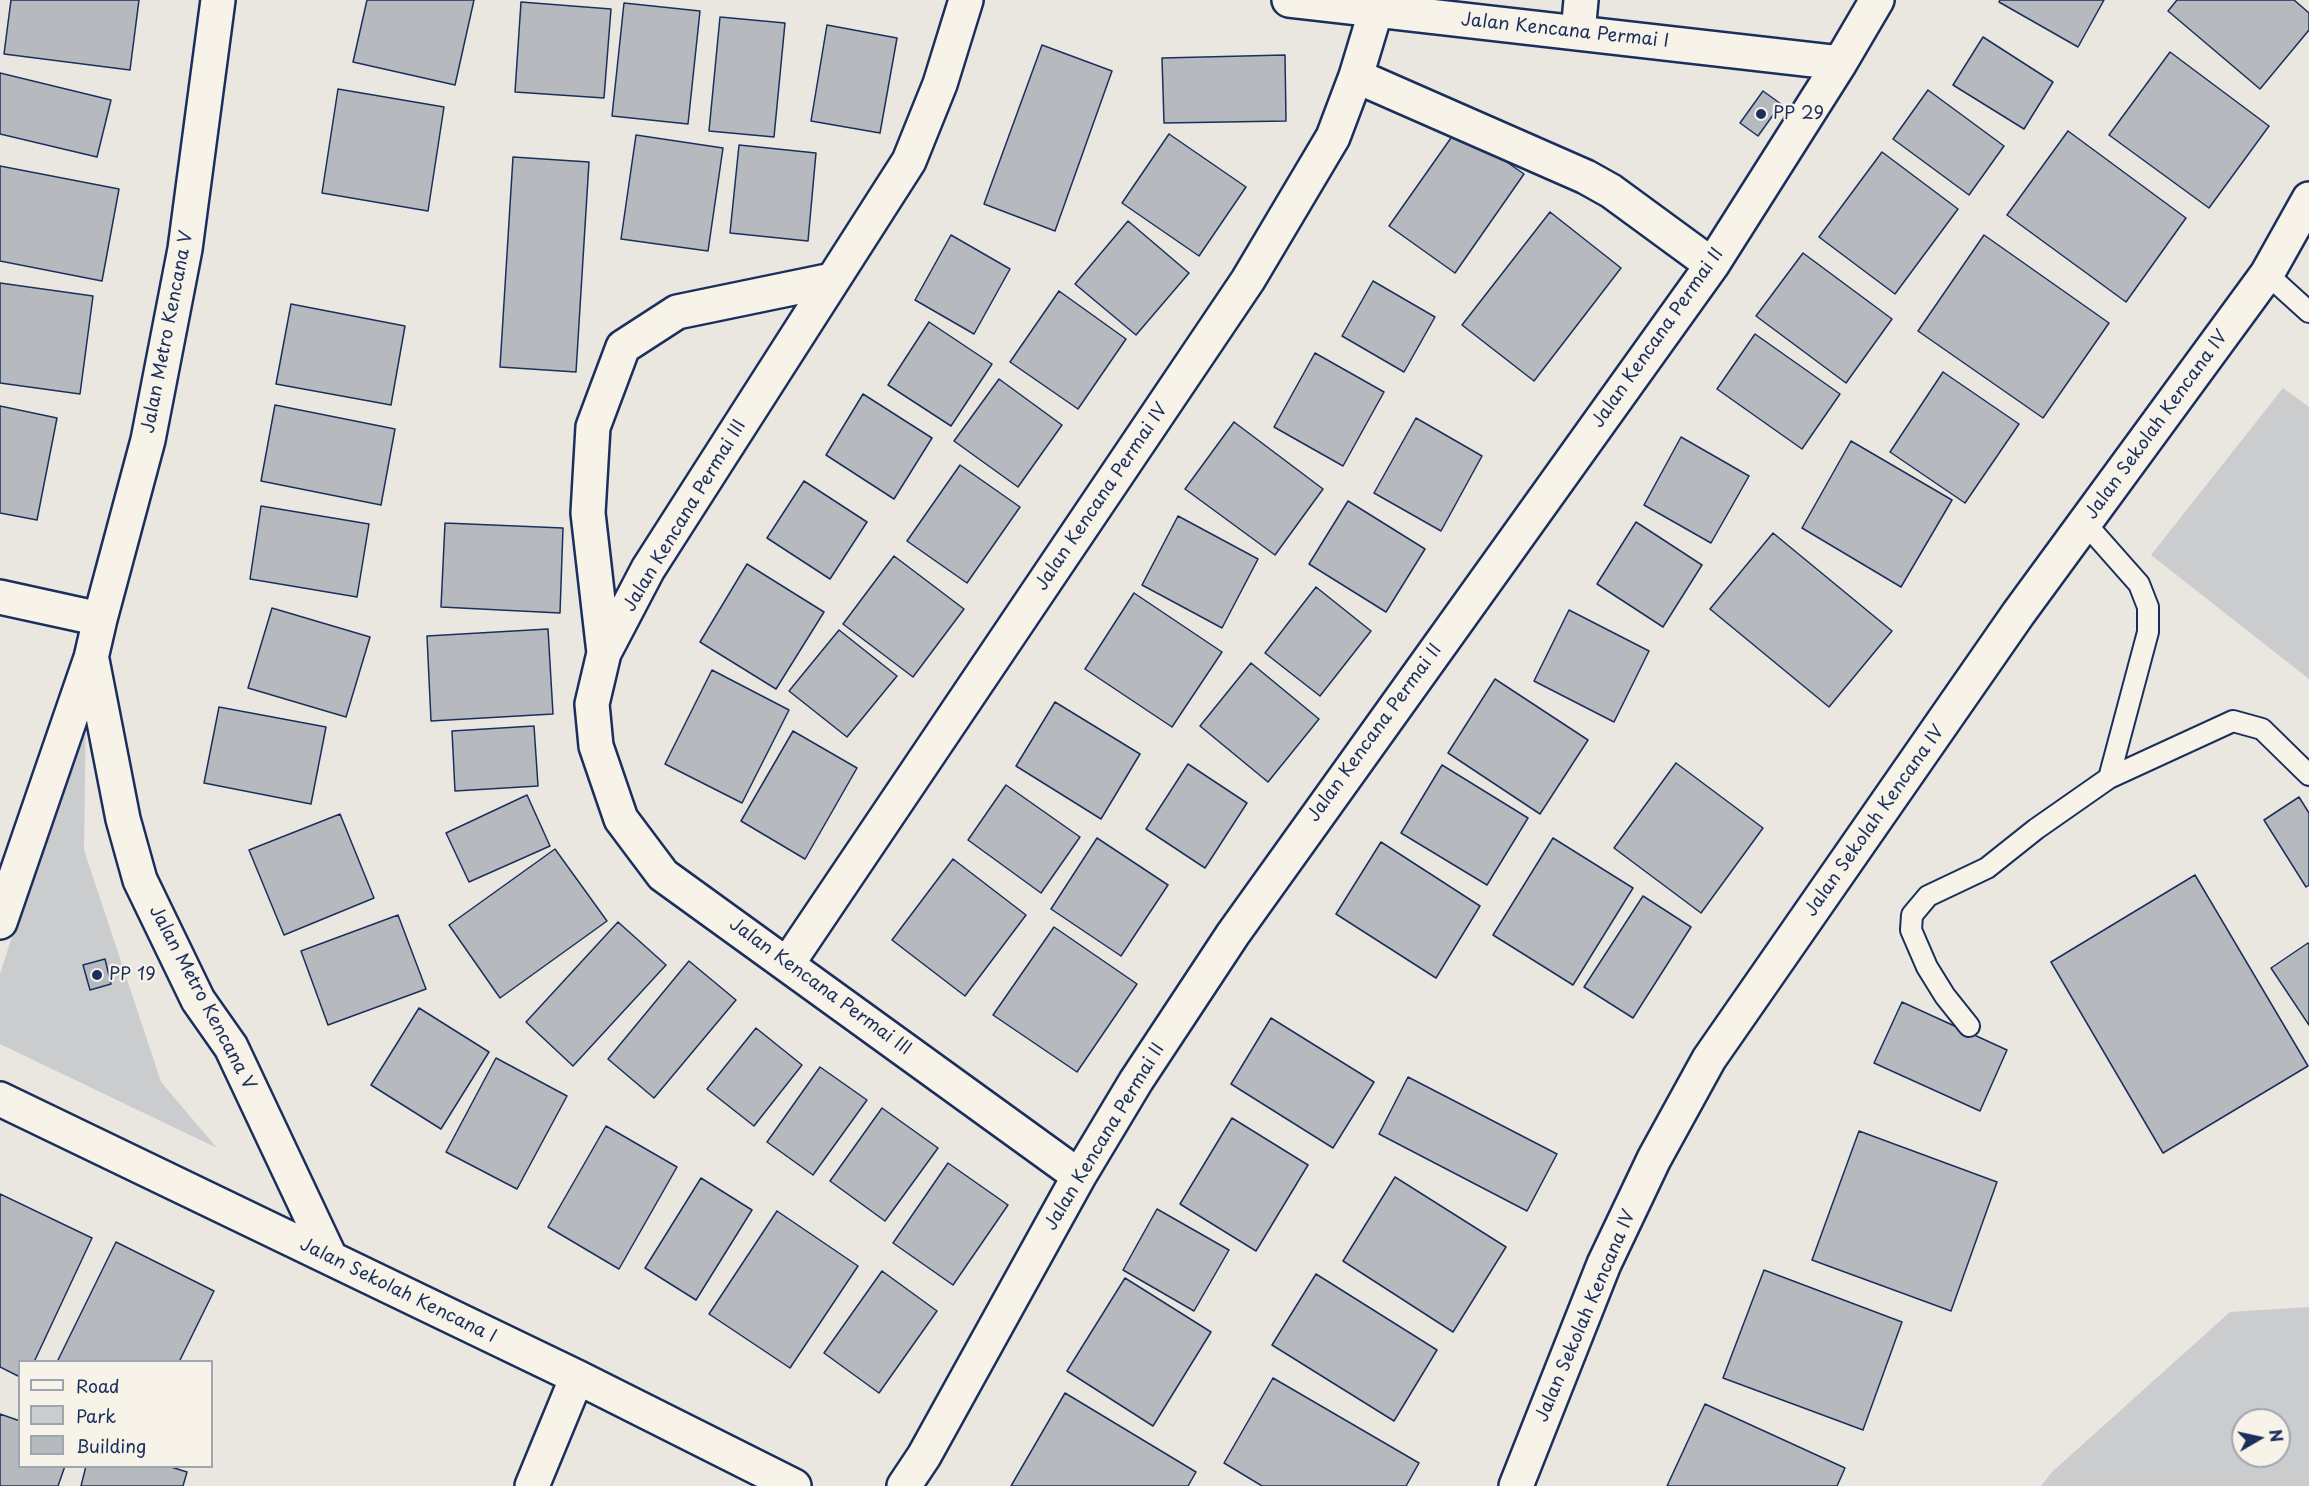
<!DOCTYPE html>
<html>
<head>
<meta charset="utf-8">
<style>
	body { margin:0 }
	#map { position:relative; width:2309px; height:1486px; overflow:hidden; background:#eae7e0; font-family:"Playpen Sans",sans-serif }
	canvas { display:block }
	.legend { position:absolute; left:18px; top:1360px; width:195px; height:108px; box-sizing:border-box; background:#f7f3e8; border:2px solid #9fa5b1; margin:0; padding:8px 10px; list-style:none; font-size:18px; color:#1b2f5e }
	.legend li { display:flex; align-items:center; gap:12px; height:30px }
	.legend b { width:30px; border:2px solid #9fa5b1 }
	.north { position:absolute; left:2231px; top:1408px; width:60px; height:60px; box-sizing:border-box; background:#f7f3e8; border:2px solid #9fa5b1; border-radius:50%; rotate:81deg; font-size:16px; font-weight:700; line-height:24px; text-align:center; color:#1b2f5e }
	.north::after { content:''; display:block; margin:auto; width:21px; height:27px; background:#1b2f5e; clip-path:polygon(50% 0,100% 100%,50% 72%,0 100%) }
</style>
</head>
<body>
<div id="map">
<canvas width="2309" height="1486"></canvas>
<ul class="legend">
<li><b style="height:8px;background:#f7f3e8"></b>Road</li>
<li><b style="height:16px;background:#cbcccd"></b>Park</li>
<li><b style="height:16px;background:#b6babf"></b>Building</li>
</ul>
<div class="north">N</div>
</div>
<script>
const g = document.querySelector('canvas').getContext('2d');
g.lineJoin = 'round';
function fill(path, color) {
  g.fillStyle = color;
  g.fill(path, 'evenodd');
}
function toPath(rows) {
  const path = new Path2D();
  for (const r of rows) {
    path.moveTo(r[0], r[1]);
    for (let i = 2; i < r.length; i += 2) path.lineTo(r[i], r[i + 1]);
  }
  return path;
}
function strokePath(path, color, width, dash) {
  g.strokeStyle = color;
  g.lineWidth = width;
  g.lineCap = dash ? 'butt' : 'round';
  g.setLineDash(dash || []);
  g.stroke(path);
}
function label(font, color, halo, rows, align = 'center') {
  g.font = font + ' "Playpen Sans",sans-serif';
  g.lineWidth = 4.5;
  g.setLineDash([]);
  g.textBaseline = 'middle';
  g.strokeStyle = halo;
  g.fillStyle = color;
  for (const [text, x, y, turn = 0] of rows) {
    g.save();
    g.translate(x, y);
    g.rotate((+turn || 0) * Math.PI / 180);
    g.textAlign = isNaN(turn) ? turn : align;
    if (halo) g.strokeText(text, 0, 0);
    g.fillText(text, 0, 0);
    g.restore();
  }
}
fill(toPath([
	[2283,388,2309,407,2309,679,2151,555],
	[86,705,84,850,161,1082,217,1148,0,1044,0,974],
	[2309,1307,2309,1486,2041,1486,2052,1472,2230,1312],
	[2243,1420,2279,1420,2279,1456,2243,1456]
]), '#cbcccd');
const building = toPath([
	[11,0,139,0,130,70,4,54,11,0],
	[367,0,474,0,455,85,353,62,367,0],
	[2000,0,2104,0,2078,47,1999,2,2000,0],
	[2177,0,2294,0,2309,13,2309,30,2260,89,2168,11,2177,0],
	[521,2,611,9,604,98,515,92,521,2],
	[624,3,700,11,688,124,612,116,624,3],
	[720,17,785,23,774,137,709,131,720,17],
	[827,25,897,38,880,133,811,121,827,25],
	[1983,37,2053,82,2024,129,1953,85,1983,37],
	[1042,45,1112,71,1055,231,984,204,1042,45],
	[2170,52,2269,126,2209,208,2109,135,2170,52],
	[1285,55,1286,121,1164,123,1162,58,1285,55],
	[0,73,111,100,97,157,0,134,0,73],
	[338,89,444,107,428,211,322,193,338,89],
	[1928,90,2004,146,1969,195,1893,139,1928,90],
	[1763,91,1781,104,1758,136,1740,123,1763,91],
	[1458,128,1524,174,1455,273,1389,226,1458,128],
	[2068,131,2186,218,2126,302,2007,215,2068,131],
	[1169,134,1246,187,1199,256,1122,203,1169,134],
	[636,135,723,148,708,251,621,239,636,135],
	[739,145,816,153,808,241,730,233,739,145],
	[1882,152,1958,209,1895,294,1819,237,1882,152],
	[513,157,589,162,576,372,500,367,513,157],
	[0,166,119,189,102,281,0,261,0,166],
	[1550,212,1621,268,1534,381,1462,325,1550,212],
	[1128,221,1189,273,1136,335,1075,284,1128,221],
	[951,235,1010,269,974,334,915,300,951,235],
	[1984,235,2109,323,2043,418,1918,331,1984,235],
	[1803,253,1892,319,1846,383,1756,316,1803,253],
	[1373,281,1435,317,1404,372,1342,336,1373,281],
	[0,283,93,296,80,394,0,383,0,283],
	[1059,291,1126,339,1078,409,1010,362,1059,291],
	[291,304,405,326,391,405,276,384,291,304],
	[929,322,992,364,951,426,888,385,929,322],
	[1755,334,1840,394,1802,449,1717,389,1755,334],
	[1315,353,1384,392,1343,466,1274,427,1315,353],
	[1943,372,2019,424,1965,503,1890,452,1943,372],
	[999,379,1062,425,1018,487,954,441,999,379],
	[863,394,932,438,894,499,826,455,863,394],
	[275,405,395,429,381,505,261,481,275,405],
	[0,406,57,418,37,520,0,513,0,406],
	[1416,418,1482,456,1441,531,1374,493,1416,418],
	[1234,422,1323,489,1275,555,1185,489,1234,422],
	[1681,437,1749,476,1711,543,1644,505,1681,437],
	[1851,441,1952,500,1901,587,1802,528,1851,441],
	[960,465,1020,507,967,583,907,541,960,465],
	[804,481,867,522,830,579,767,538,804,481],
	[1348,501,1425,549,1386,612,1309,564,1348,501],
	[261,506,369,524,357,597,250,579,261,506],
	[1178,516,1258,559,1222,628,1142,585,1178,516],
	[1636,522,1702,565,1663,627,1597,584,1636,522],
	[445,523,563,528,560,613,441,607,445,523],
	[1773,533,1892,631,1829,707,1710,609,1773,533],
	[894,556,964,609,913,677,843,624,894,556],
	[747,564,824,612,776,689,700,642,747,564],
	[1316,587,1371,631,1320,696,1265,653,1316,587],
	[1134,593,1222,652,1172,727,1085,669,1134,593],
	[272,608,370,637,346,717,248,688,272,608],
	[1569,610,1649,651,1614,722,1534,681,1569,610],
	[548,629,553,714,431,721,427,636,548,629],
	[839,630,897,676,847,737,789,691,839,630],
	[1251,663,1319,719,1268,782,1200,726,1251,663],
	[712,670,789,710,742,803,665,764,712,670],
	[1495,679,1588,740,1540,814,1448,753,1495,679],
	[1055,702,1140,754,1101,819,1016,766,1055,702],
	[219,707,326,727,311,804,204,783,219,707],
	[534,726,538,786,455,791,452,731,534,726],
	[793,731,857,768,805,859,741,821,793,731],
	[1676,763,1763,828,1701,913,1614,848,1676,763],
	[1188,764,1247,803,1205,868,1146,829,1188,764],
	[1442,765,1528,818,1487,885,1401,833,1442,765],
	[1006,785,1080,837,1041,893,968,840,1006,785],
	[527,795,550,846,469,882,446,833,527,795],
	[2299,797,2309,813,2309,885,2306,887,2264,820,2299,797],
	[340,814,374,898,284,935,249,850,340,814],
	[1097,838,1168,885,1121,956,1051,909,1097,838],
	[1553,838,1633,888,1573,985,1493,935,1553,838],
	[1381,842,1480,906,1436,978,1336,914,1381,842],
	[555,849,607,921,500,998,449,925,555,849],
	[953,859,1026,915,965,996,892,940,953,859],
	[2195,875,2308,1066,2163,1153,2051,962,2195,875],
	[1643,896,1691,927,1633,1018,1584,987,1643,896],
	[398,915,426,989,328,1025,301,951,398,915],
	[618,922,666,965,573,1066,526,1022,618,922],
	[1054,927,1137,984,1077,1072,993,1015,1054,927],
	[2308,943,2309,945,2309,1025,2271,968,2308,943],
	[105,959,111,984,90,990,83,965,105,959],
	[689,961,736,1000,654,1098,608,1059,689,961],
	[1902,1002,2007,1050,1980,1111,1874,1063,1902,1002],
	[419,1008,489,1052,441,1129,371,1085,419,1008],
	[1271,1018,1374,1082,1333,1148,1231,1084,1271,1018],
	[756,1028,802,1065,754,1126,707,1089,756,1028],
	[496,1058,567,1096,517,1189,446,1152,496,1058],
	[820,1067,867,1100,813,1175,767,1142,820,1067],
	[1408,1077,1557,1154,1527,1211,1379,1134,1408,1077],
	[882,1108,938,1148,885,1221,830,1181,882,1108],
	[1232,1118,1308,1165,1256,1251,1180,1204,1232,1118],
	[606,1126,677,1167,619,1269,548,1227,606,1126],
	[1859,1131,1997,1182,1951,1311,1812,1260,1859,1131],
	[948,1163,1008,1205,953,1285,893,1243,948,1163],
	[1395,1177,1506,1247,1453,1332,1343,1261,1395,1177],
	[701,1178,752,1210,696,1300,645,1268,701,1178],
	[0,1194,92,1238,34,1362,20,1362,20,1377,0,1367,0,1194],
	[1157,1209,1229,1250,1194,1311,1123,1270,1157,1209],
	[777,1211,858,1266,790,1368,709,1314,777,1211],
	[116,1242,214,1291,179,1362,57,1362,116,1242],
	[1764,1270,1902,1322,1863,1430,1723,1378,1764,1270],
	[882,1271,937,1311,879,1393,824,1353,882,1271],
	[1316,1274,1437,1350,1394,1421,1272,1345,1316,1274],
	[1125,1278,1211,1332,1153,1426,1067,1371,1125,1278],
	[1273,1378,1419,1463,1406,1486,1262,1486,1224,1463,1273,1378],
	[1065,1393,1196,1472,1188,1486,1011,1486,1065,1393],
	[1705,1404,1845,1468,1837,1486,1667,1486,1705,1404],
	[0,1414,20,1421,20,1466,65,1466,58,1486,0,1486,0,1414],
	[86,1466,168,1466,187,1472,183,1486,81,1486,86,1466]
]);
fill(building, '#b6babf');
strokePath(building, '#1b2f5e', 1.5);
const lane = toPath([
	[2267,274,2309,312],
	[2109,778,2233,721,2262,729,2309,775],
	[1969,1026,1945,996,1927,967,1911,930,1912,915,1928,896,1987,868,2036,829,2109,778,2148,632,2148,607,2139,584,2085,523]
]);
const street = toPath([
	[966,0,940,84,909,161,648,569,604,653,592,704,596,746,621,819,663,875,1079,1176],
	[1289,0,1840,63],
	[1578,33,1581,0],
	[1356,76,1586,177,1611,191,1712,265],
	[0,597,100,619],
	[604,653,588,513,593,427,623,347,677,312,832,280],
	[92,660,123,819,140,880,198,1000,231,1047,330,1257],
	[0,922,91,658,100,619,148,440,185,249,218,0],
	[788,963,1248,280,1333,137,1356,76,1376,10],
	[0,1099,577,1377,794,1486],
	[532,1486,577,1377],
	[904,1486,924,1456,1079,1176,1136,1081,1233,934,1712,265,1840,63,1877,0],
	[1516,1486,1604,1264,1654,1159,1709,1059,2018,614,2267,274,2309,199]
]);
strokePath(lane, '#1b2f5e', 24);
strokePath(street, '#1b2f5e', 38);
strokePath(lane, '#f7f3e8', 20);
strokePath(street, '#f7f3e8', 33);
for (const [x, y, r, color] of [
	[1761,114,6,"#1b2f5e"],
	[97,975,6,"#1b2f5e"]
]) {
  const dot = new Path2D();
  dot.arc(x, y, r, 0, 2 * Math.PI);
  g.fillStyle = color;
  g.fill(dot);
  strokePath(dot, '#f7f3e8', 2);
}
label('18px', '#1b2f5e', '#f7f3e8', [
	["Jalan Kencana Permai I",1565,31,6],
	["Jalan Metro Kencana V",168,332,-79],
	["Jalan Kencana Permai II",1658,338,-55],
	["Jalan Sekolah Kencana IV",2157,425,-54],
	["Jalan Kencana Permai IV",1102,497,-56],
	["Jalan Kencana Permai III",685,516,-59],
	["Jalan Kencana Permai II",1375,733,-54],
	["Jalan Sekolah Kencana IV",1875,821,-55],
	["Jalan Kencana Permai III",820,987,36],
	["Jalan Metro Kencana V",202,998,62],
	["Jalan Kencana Permai II",1105,1137,-59],
	["Jalan Sekolah Kencana I",398,1291,26],
	["Jalan Sekolah Kencana IV",1586,1316,-67]
]);
label('18px', '#1b2f5e', '#f7f3e8', [
	["PP 29",1773,114],
	["PP 19",109,975]
], 'left');
</script>
</body>
</html>
